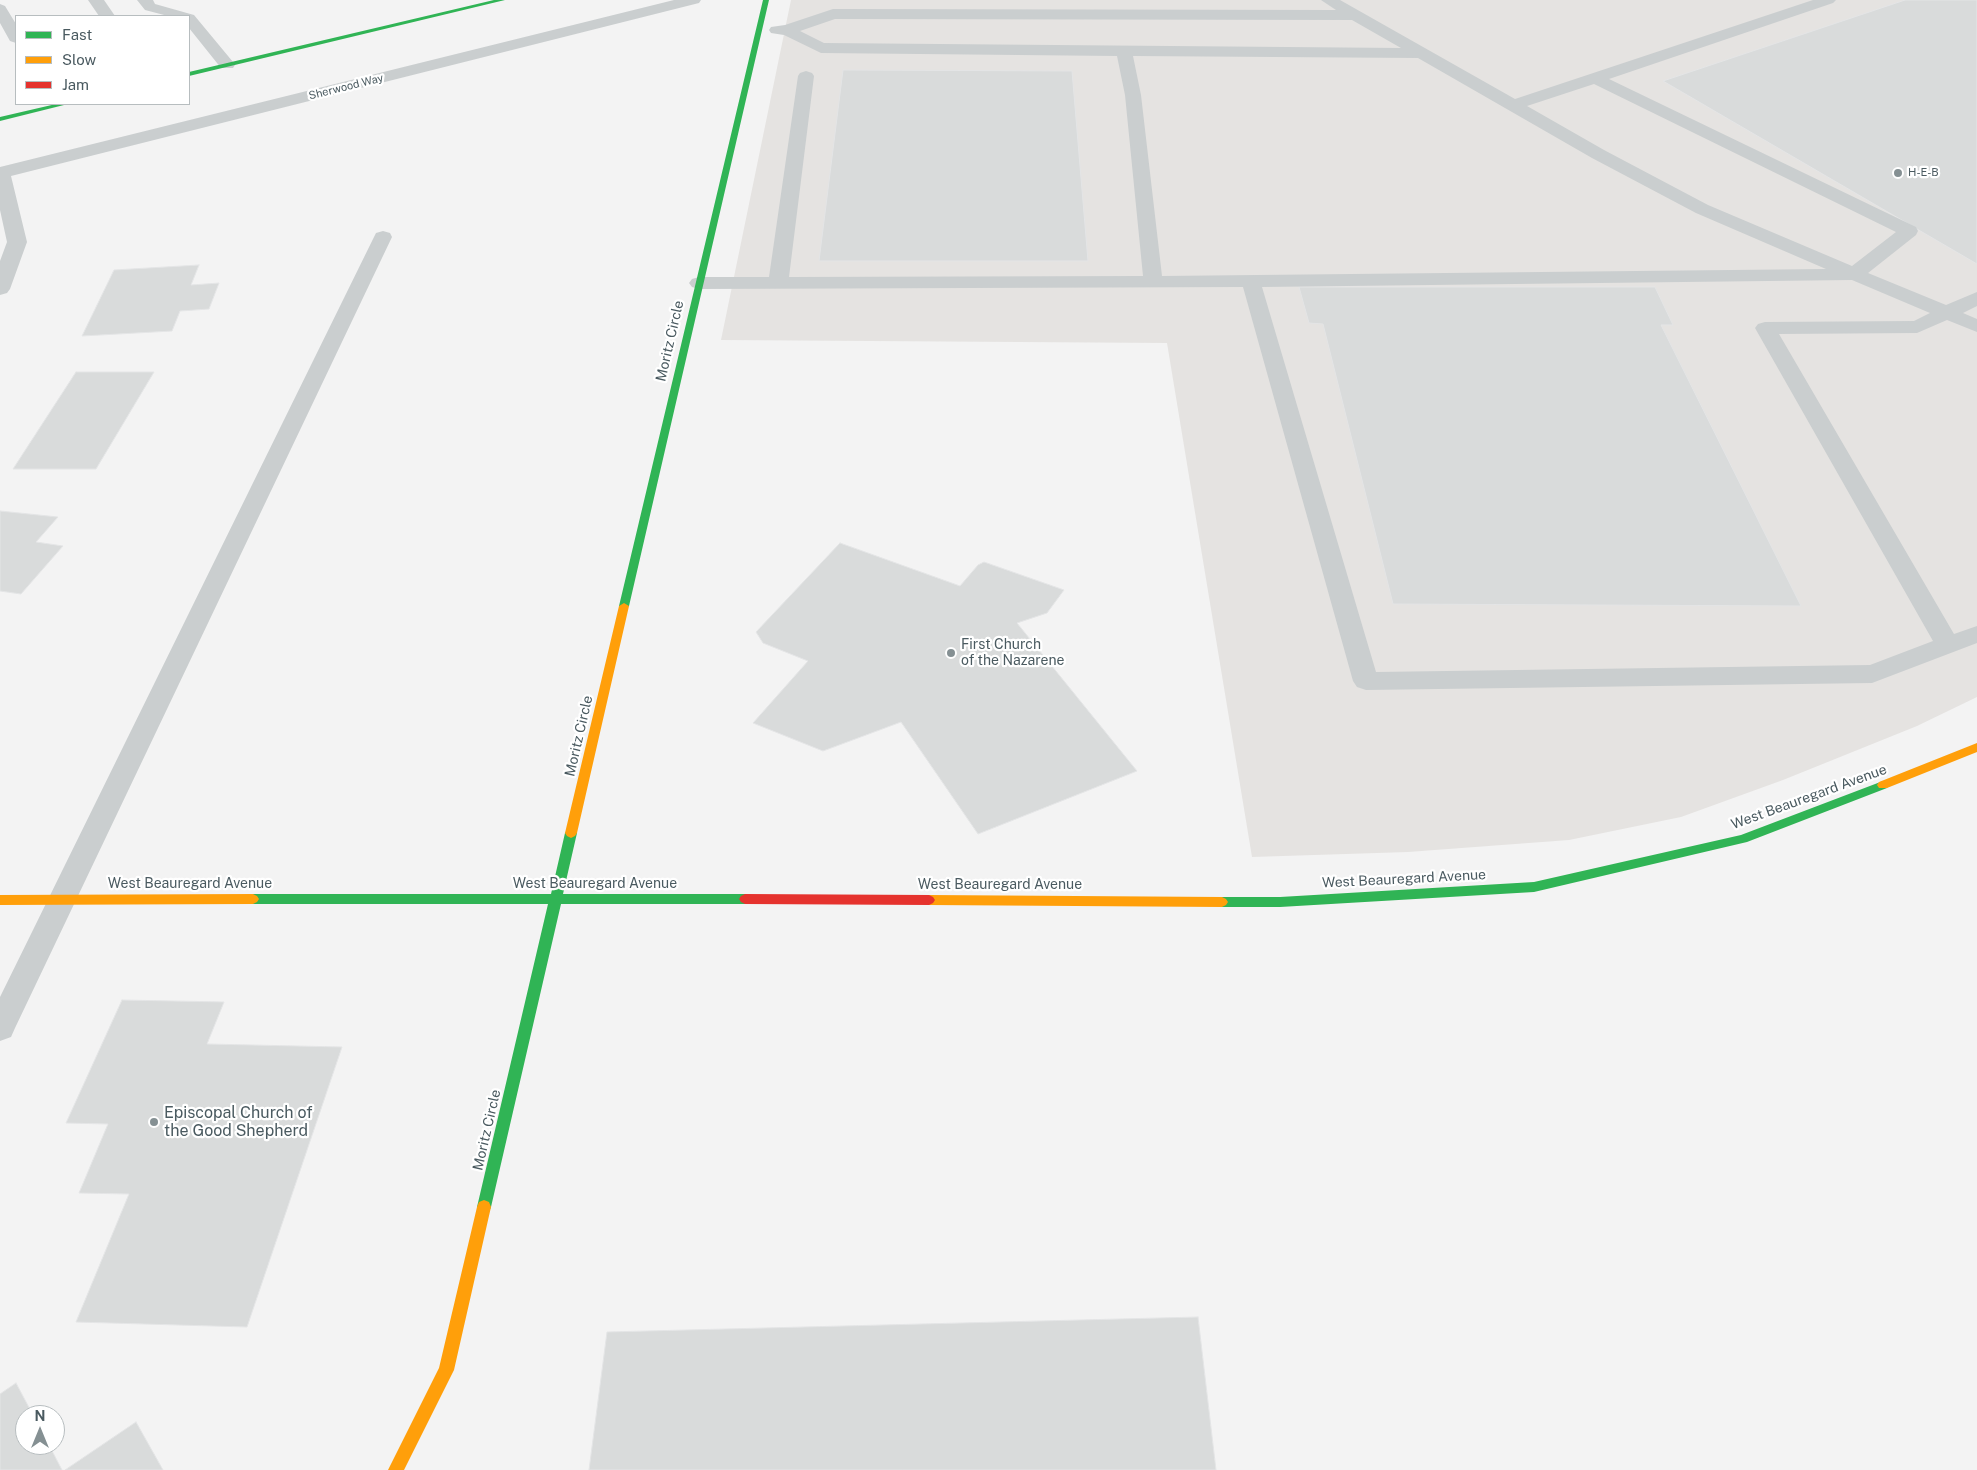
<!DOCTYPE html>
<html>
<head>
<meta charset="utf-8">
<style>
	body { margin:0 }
	#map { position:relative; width:1977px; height:1470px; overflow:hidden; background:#f3f3f3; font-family:"Public Sans",sans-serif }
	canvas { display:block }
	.legend { position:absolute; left:15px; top:15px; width:175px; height:90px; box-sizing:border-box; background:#fff; border:1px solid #b7bdbf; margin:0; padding:6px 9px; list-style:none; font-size:15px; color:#4a5a60 }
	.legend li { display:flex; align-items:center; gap:10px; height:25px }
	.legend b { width:25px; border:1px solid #b7bdbf }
	.north { position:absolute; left:15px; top:1405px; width:50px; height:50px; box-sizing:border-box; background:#fff; border:1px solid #b7bdbf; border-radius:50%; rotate:0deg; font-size:14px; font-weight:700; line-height:20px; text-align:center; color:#4a5a60 }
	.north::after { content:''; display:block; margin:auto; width:18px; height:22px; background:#859093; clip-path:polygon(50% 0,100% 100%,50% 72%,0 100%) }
</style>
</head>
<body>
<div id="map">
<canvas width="1977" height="1470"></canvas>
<ul class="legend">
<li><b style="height:6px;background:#30b455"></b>Fast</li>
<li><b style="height:6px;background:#ff9f0a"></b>Slow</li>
<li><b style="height:6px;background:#e5322d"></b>Jam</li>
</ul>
<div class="north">N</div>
</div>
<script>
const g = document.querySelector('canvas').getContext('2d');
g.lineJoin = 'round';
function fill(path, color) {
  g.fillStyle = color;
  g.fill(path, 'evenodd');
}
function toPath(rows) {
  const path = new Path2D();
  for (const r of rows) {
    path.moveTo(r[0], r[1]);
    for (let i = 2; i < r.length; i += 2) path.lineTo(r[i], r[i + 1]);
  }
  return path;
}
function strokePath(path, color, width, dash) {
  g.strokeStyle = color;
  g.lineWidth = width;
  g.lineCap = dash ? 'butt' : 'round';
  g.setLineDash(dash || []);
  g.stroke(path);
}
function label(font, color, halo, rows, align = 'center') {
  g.font = font + ' "Public Sans",sans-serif';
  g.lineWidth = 4.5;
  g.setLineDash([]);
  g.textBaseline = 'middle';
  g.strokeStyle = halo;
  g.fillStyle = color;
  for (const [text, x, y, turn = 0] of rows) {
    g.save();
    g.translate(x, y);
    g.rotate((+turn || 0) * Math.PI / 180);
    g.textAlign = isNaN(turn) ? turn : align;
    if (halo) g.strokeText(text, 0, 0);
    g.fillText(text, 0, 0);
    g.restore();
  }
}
fill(toPath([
	[791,0,1977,0,1977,697,1917,726,1783,780,1681,817,1569,840,1408,852,1252,857,1167,343,721,340]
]), '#e5e3e1');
const building = toPath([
	[1905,0,1977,0,1977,264,1663,81,1905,0],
	[843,70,1072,71,1088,261,819,261,843,70],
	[199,265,191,285,219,283,209,309,180,311,172,331,82,336,114,270,199,265],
	[1299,287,1655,287,1673,325,1661,325,1801,606,1393,604,1323,324,1309,323,1299,287],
	[76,372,154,372,96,469,13,469,76,372],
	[0,511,58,517,36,542,63,546,21,594,0,591,0,511],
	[840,543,960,586,978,565,984,562,1064,590,1047,613,1017,623,1137,771,978,834,901,722,823,751,753,723,808,661,763,643,756,632,840,543],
	[122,1000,224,1002,207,1044,342,1047,247,1327,76,1322,129,1194,79,1193,108,1124,66,1123,122,1000],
	[1198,1317,1216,1470,589,1470,607,1332,1198,1317],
	[16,1383,33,1415,25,1415,25,1445,49,1445,62,1470,0,1470,0,1394,16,1383],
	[136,1422,163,1470,65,1470,136,1422]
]);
fill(building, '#d9dbdb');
strokePath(building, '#e4e5e6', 1);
fill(toPath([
	[88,0,104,0,115,16,99,16,88,0],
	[137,0,153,0,155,4,194,15,233,62,235,65,233,68,221,68,189,28,189,16,168,16,145,10,137,0],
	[1321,0,1340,0,1515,99,1813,0,1836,0,1833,3,1609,79,1916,227,1918,231,1916,235,1868,273,1946,305,1977,292,1977,306,1963,313,1977,319,1977,332,1947,320,1917,333,1779,334,1954,634,1977,626,1977,643,1872,683,1366,690,1357,687,1353,681,1243,287,699,289,692,287,689,283,692,279,699,277,769,277,798,76,800,73,806,71,812,73,814,76,789,277,1143,276,1125,95,1117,56,821,53,784,35,771,33,769,30,771,27,785,25,833,9,1336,10,1321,0],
	[835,19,1352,20,1401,48,824,43,800,31,835,19],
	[1133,56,1418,58,1592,158,1696,213,1826,269,1162,276,1141,95,1133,56],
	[1594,84,1896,232,1852,266,1708,205,1604,150,1527,106,1594,84],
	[1852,280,1930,313,1914,321,1765,322,1758,324,1755,328,1933,641,1870,665,1376,672,1262,287,1852,280],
	[0,4,5,6,16,24,16,43,10,41,0,23,0,4],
	[383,231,390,233,392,237,15,1028,11,1037,0,1041,0,997,374,237,376,233,383,231]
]), '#cacecf');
fill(toPath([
	[674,0,701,0,699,3,11,176,27,242,10,289,7,293,0,295,0,261,7,242,0,210,0,167,674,0]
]), '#cacecf');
fill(toPath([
	[494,0,505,0,189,76,189,72,494,0],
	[763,0,769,0,629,606,624,609,619,606,763,0],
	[56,104,68,104,0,121,0,117,56,104],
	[1883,781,1887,782,1889,785,1887,788,1747,842,1534,892,1280,907,1222,907,1218,905,1216,902,1218,899,1222,897,1280,897,1534,882,1741,835,1883,781],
	[571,828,575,830,577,833,563,894,745,894,749,896,751,899,749,902,745,904,561,904,491,1207,489,1212,484,1214,479,1212,477,1207,548,904,253,904,249,902,247,899,249,896,253,894,551,894,565,833,567,830,571,828]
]), '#30b455');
fill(toPath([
	[624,603,629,606,577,833,575,836,571,838,567,836,565,833,619,606,624,603],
	[1977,743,1977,752,1887,788,1879,788,1877,785,1879,782,1977,743],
	[253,894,257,896,259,899,257,902,253,904,0,905,0,895,253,894],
	[929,895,1222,897,1226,899,1228,902,1226,905,1222,907,929,905,925,903,923,900,925,897,929,895],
	[484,1200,489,1202,491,1207,454,1370,404,1470,388,1470,439,1368,477,1207,479,1202,484,1200]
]), '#ff9f0a');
fill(toPath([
	[745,894,929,895,933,897,935,900,933,903,929,905,745,904,741,902,739,899,741,896,745,894]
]), '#e5322d');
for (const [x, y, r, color] of [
	[1898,173,5,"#859093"],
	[951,653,5,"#859093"],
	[154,1122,5,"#859093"]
]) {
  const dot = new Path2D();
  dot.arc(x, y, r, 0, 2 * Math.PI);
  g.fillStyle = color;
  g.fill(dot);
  strokePath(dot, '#fff', 2);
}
label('11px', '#4a5a60', '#fff', [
	["Sherwood Way",346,87,-14]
]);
label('11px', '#4a5a60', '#fff', [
	["H-E-B",1908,173]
], 'left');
label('14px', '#4a5a60', '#fff', [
	["Moritz Circle",670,341,-77],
	["Moritz Circle",579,736,-77],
	["West Beauregard Avenue",1809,797,-20],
	["West Beauregard Avenue",1404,879,-3],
	["West Beauregard Avenue",190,884],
	["West Beauregard Avenue",595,884],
	["West Beauregard Avenue",1000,885],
	["Moritz Circle",487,1130,-77]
]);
label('14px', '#4a5a60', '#fff', [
	["First Church",961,645],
	["of the Nazarene",961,661]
], 'left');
label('16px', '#4a5a60', '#fff', [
	["Episcopal Church of",164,1113],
	["the Good Shepherd",164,1131]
], 'left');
</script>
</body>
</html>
